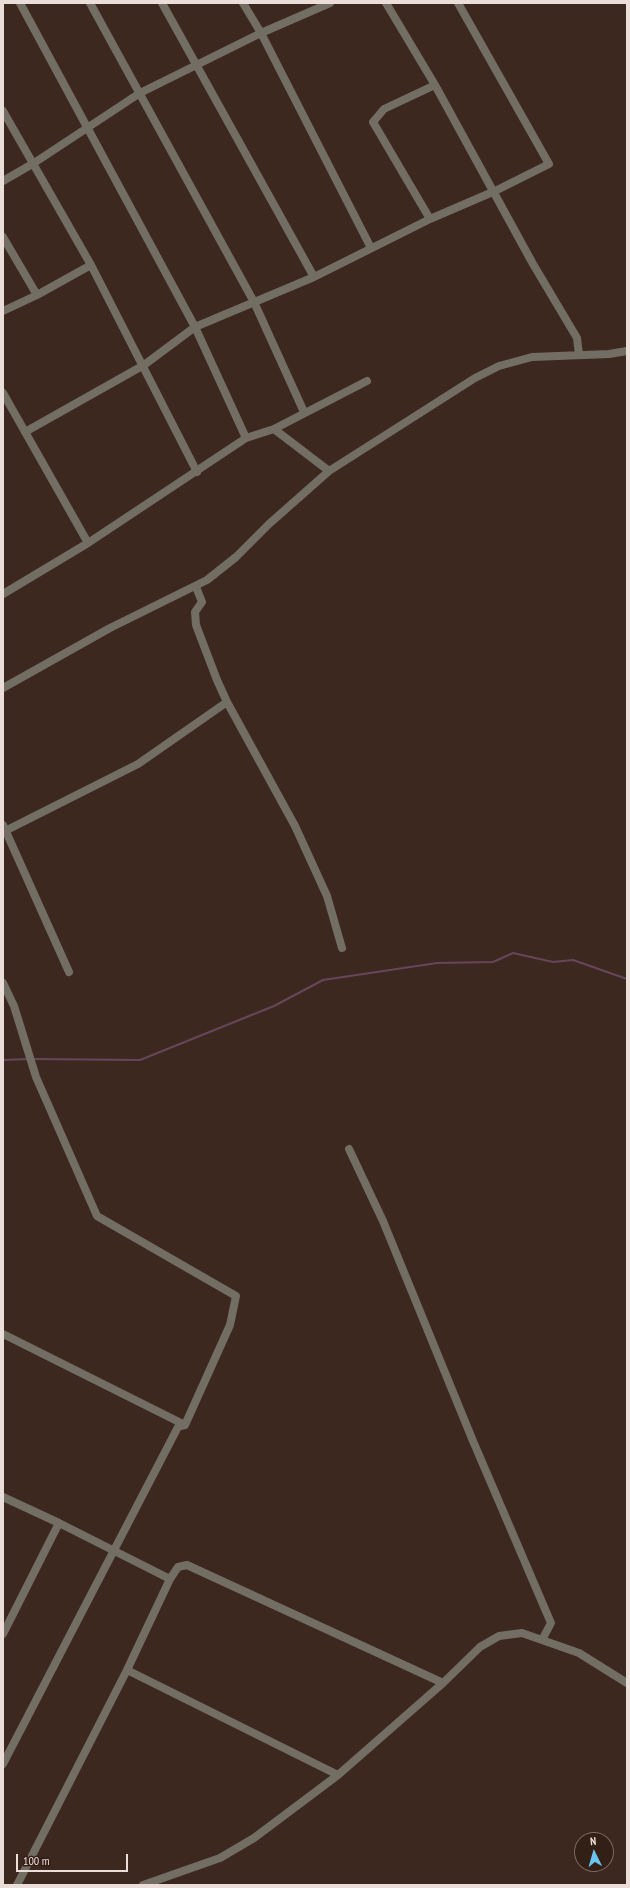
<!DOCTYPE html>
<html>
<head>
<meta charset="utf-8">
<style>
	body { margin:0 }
	#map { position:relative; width:630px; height:1888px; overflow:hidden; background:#3c281f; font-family:"PT Sans Narrow",sans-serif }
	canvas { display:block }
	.frame { position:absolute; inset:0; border:4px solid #ebddd7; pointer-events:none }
	.north { position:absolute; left:574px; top:1832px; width:40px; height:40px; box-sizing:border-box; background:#321f16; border:1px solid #7c6b63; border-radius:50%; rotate:355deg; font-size:11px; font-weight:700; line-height:16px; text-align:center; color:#ebddd7 }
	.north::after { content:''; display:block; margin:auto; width:14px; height:18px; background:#6cc3f2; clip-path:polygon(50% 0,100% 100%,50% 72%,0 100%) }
	.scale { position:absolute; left:16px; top:1854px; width:112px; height:18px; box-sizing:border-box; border:2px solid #ebddd7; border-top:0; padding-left:5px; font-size:12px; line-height:14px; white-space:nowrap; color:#ebddd7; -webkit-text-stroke:3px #321f16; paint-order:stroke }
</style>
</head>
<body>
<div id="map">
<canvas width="630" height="1888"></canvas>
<div class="frame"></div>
<div class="north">N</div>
<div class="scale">100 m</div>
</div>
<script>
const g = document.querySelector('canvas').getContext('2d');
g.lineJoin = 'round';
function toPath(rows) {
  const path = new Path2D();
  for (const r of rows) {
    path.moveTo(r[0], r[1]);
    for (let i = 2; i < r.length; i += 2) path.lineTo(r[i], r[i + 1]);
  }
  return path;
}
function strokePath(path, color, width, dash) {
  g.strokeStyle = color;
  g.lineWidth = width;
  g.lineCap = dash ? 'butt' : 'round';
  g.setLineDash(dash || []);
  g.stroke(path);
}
strokePath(toPath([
	[32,1059,140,1060,274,1006,323,980,437,963,493,962,513,953,553,962,573,960,627,979],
	[3,1060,28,1059]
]), '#66465a', 2);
strokePath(toPath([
	[20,3,195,327,246,438],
	[90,3,254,302,304,412],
	[162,3,314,277],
	[243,3,261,33,371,248],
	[386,3,435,85,533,264,577,338,579,355],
	[3,111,91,265,197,472],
	[3,181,34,163,140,93,261,33,330,3],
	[430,219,373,122,384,109,435,85],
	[3,237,37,295],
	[3,311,37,295,91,265],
	[3,393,88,543],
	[274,429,329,471],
	[25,432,144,365,195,327,314,277,430,219,495,191,549,164,458,3],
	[196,587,202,602,195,612,196,625,217,680,227,702,295,826,327,896,342,948],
	[3,594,88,543,246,438,274,429,367,381],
	[3,688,110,628,207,580,236,557,269,524,329,471,475,378,499,366,532,357,609,354,627,351],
	[3,825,69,972],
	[3,832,138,764,227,702],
	[3,983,14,1006,36,1077,97,1216,236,1296,230,1325,185,1425,178,1427,3,1764],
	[349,1149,383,1221,473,1441,551,1623,542,1640],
	[3,1334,185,1425],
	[3,1497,59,1523,170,1579,178,1567,187,1565,443,1683],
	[3,1634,59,1523],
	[127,1670,338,1775],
	[17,1885,127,1670,170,1579],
	[143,1885,220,1858,254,1838,338,1775,443,1683,480,1647,499,1636,522,1633,579,1653,627,1683]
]), '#736e64', 8);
</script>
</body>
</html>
